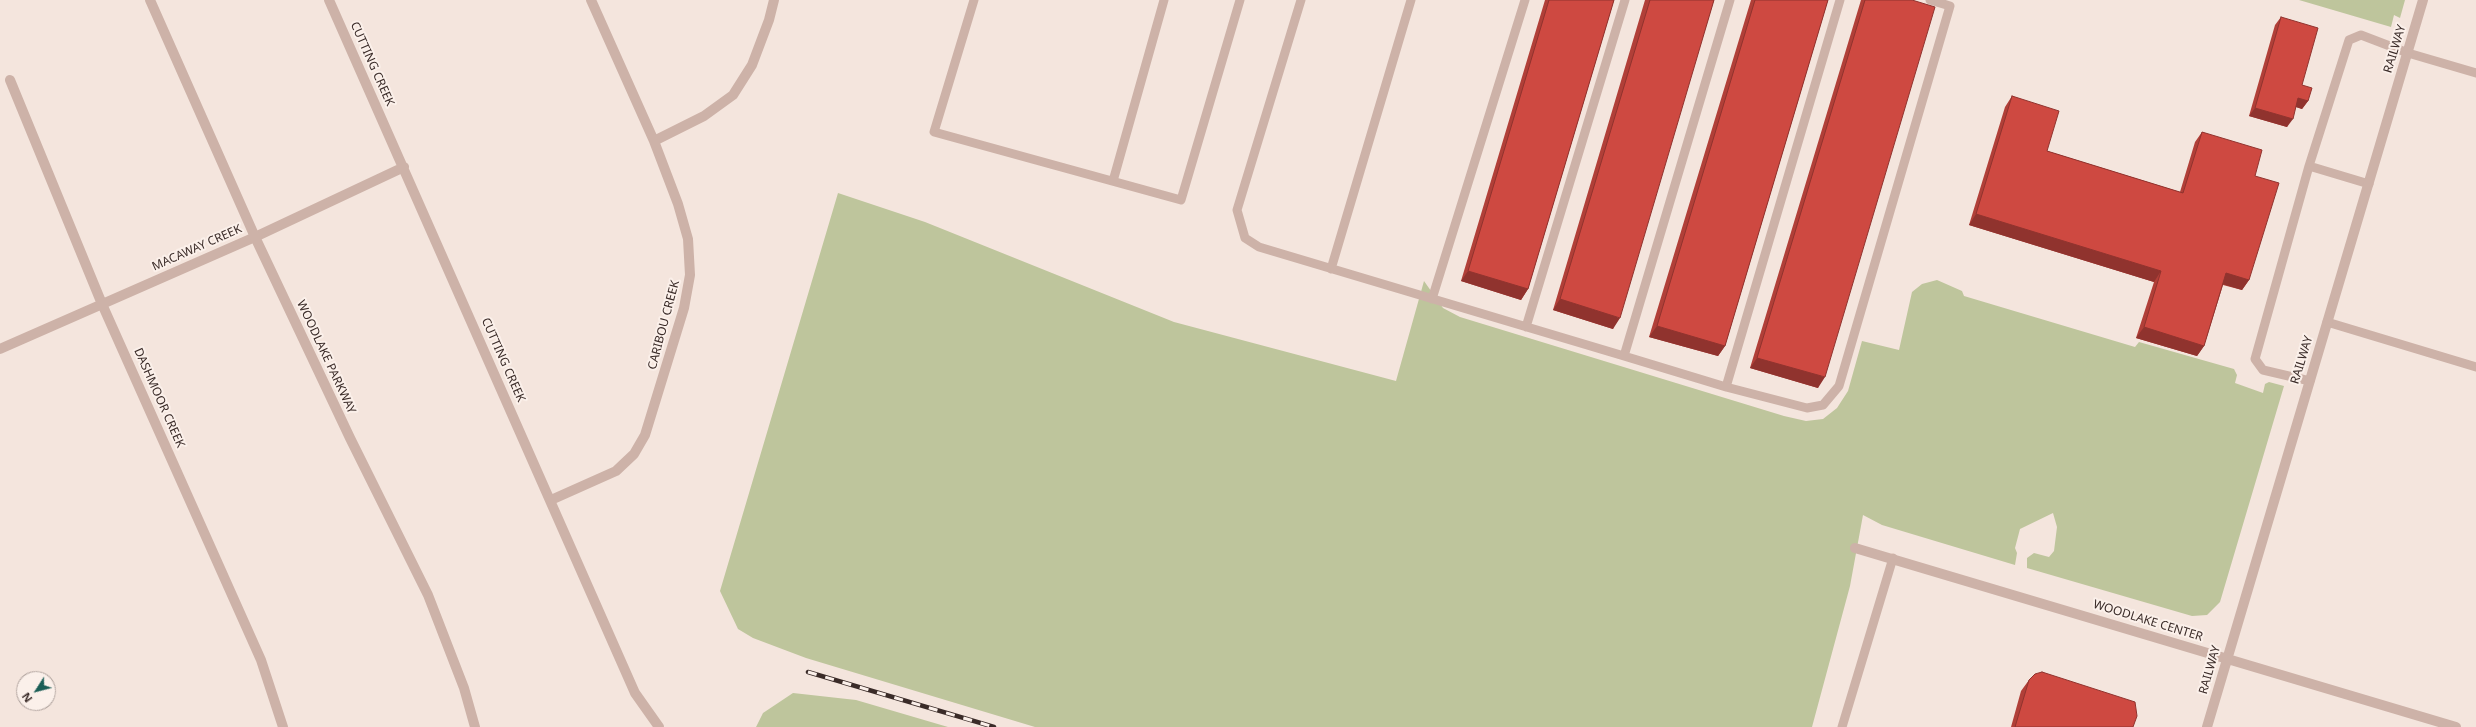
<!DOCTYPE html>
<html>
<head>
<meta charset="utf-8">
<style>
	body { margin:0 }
	#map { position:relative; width:2476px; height:727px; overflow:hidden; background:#f4e5dd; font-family:"Noto Sans",sans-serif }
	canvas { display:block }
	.north { position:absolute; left:16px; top:671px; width:40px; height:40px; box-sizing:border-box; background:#fbf0ea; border:1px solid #aea19c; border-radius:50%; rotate:234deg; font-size:11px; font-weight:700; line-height:16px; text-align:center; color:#3a2b28 }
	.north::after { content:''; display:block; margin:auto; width:14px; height:18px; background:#1b5e56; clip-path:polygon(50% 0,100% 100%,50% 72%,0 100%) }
</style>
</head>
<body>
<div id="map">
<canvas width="2476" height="727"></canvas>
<div class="north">N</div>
</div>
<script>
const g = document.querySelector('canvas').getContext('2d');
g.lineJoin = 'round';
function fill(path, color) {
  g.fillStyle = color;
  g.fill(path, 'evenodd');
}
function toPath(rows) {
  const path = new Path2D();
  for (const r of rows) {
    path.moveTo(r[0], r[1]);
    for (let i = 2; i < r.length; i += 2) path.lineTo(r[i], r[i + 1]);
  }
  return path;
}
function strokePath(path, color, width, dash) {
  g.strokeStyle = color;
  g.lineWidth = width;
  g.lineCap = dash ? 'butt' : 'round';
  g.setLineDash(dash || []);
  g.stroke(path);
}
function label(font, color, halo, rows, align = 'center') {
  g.font = font + ' "Noto Sans",sans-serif';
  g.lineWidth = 4;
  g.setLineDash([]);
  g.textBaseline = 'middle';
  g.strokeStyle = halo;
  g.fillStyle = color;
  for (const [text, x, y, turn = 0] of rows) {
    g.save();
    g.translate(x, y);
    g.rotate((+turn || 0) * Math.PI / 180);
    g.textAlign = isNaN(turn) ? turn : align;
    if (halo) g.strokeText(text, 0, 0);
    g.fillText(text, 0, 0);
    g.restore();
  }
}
fill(toPath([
	[2299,0,2405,0,2400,18,2394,15,2391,27],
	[838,193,925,222,1174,322,1396,381,1424,281,1443,308,1460,317,1784,416,1806,421,1823,419,1837,408,1848,391,1862,341,1899,350,1912,292,1922,284,1937,280,1962,291,1964,296,2135,347,2139,342,2234,369,2237,375,2235,383,2263,393,2265,384,2269,382,2284,386,2220,602,2207,615,2192,616,2027,568,2027,558,2034,553,2049,557,2054,551,2057,527,2053,513,2020,529,2015,548,2017,553,2015,565,1882,525,1863,515,1850,586,1812,727,1035,727,806,658,753,638,738,629,720,591],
	[793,693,856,700,948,727,756,727,763,713]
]), '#bec59c');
strokePath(toPath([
	[974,0,934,132,1181,200,1240,0],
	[1301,0,1237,210,1245,238,1259,247,1624,356],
	[1730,0,1624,356,1726,387,1840,0],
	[2309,166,2349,40,2361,35,2408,53,2476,73],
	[1113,181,1164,0],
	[1331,269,1411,0],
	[1432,299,1525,0],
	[2327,322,2476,367],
	[1526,327,1625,0],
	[2310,381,2263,370,2255,359,2309,166,2369,184],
	[1726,387,1807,408,1823,405,1839,386,1950,6,1930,0],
	[1842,727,1893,558]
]), '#cdb2a8', 9);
strokePath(toPath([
	[329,0,635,693,659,727],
	[10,80,102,304,261,660,283,727],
	[654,141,704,116,733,95,752,65,769,20,774,0],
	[0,349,255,237,404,167],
	[551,500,616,471,634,454,645,435,684,308,690,275,688,239,678,204,654,141,591,0],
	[1855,548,2456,727],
	[2207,727,2423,0]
]), '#cdb2a8', 10);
strokePath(toPath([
	[150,0,255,237,350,438,428,595,464,688,475,727]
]), '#cdb2a8', 10);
const rail = toPath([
	[808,672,994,727]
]);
strokePath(rail, '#3a2b28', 4.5);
strokePath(rail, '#fbf0ea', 3, [9]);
fill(toPath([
	[1545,0,1614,0,1528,289,1521,300,1461,281],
	[1645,0,1714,0,1613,329,1553,310],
	[1751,0,1828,0,1725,346,1718,356,1649,337],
	[1861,0,1912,0,1818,388,1750,368],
	[2281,17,2302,85,2308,101,2302,109,2296,107,2287,127,2249,116,2275,25],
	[2012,96,2047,151,2180,192,2195,142,2202,132,2255,176,2249,280,2242,290,2223,285,2204,346,2197,356,2136,338,2154,282,1969,225,2005,107],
	[2029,680,2133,727,2011,727,2021,691]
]), '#b13f38');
fill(toPath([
	[2298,98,2308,101,2302,109,2293,106],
	[2255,108,2293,119,2287,127,2249,116],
	[1976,214,2161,271,2154,282,1969,225],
	[1468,271,1528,289,1521,300,1461,281],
	[2226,273,2249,280,2242,290,2219,283],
	[1560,299,1620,318,1613,329,1553,310],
	[1657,326,1725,346,1718,356,1649,337],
	[2144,327,2204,346,2197,356,2136,338],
	[1757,358,1825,377,1818,388,1750,368]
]), '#90332e');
const building = toPath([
	[1549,0,1614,0,1528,289,1468,271,1549,0],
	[1650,0,1714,0,1620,318,1560,299,1650,0],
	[1755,0,1828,0,1725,346,1657,326,1755,0],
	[1865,0,1912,0,1935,7,1825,377,1757,358,1865,0],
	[2281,17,2318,28,2302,85,2312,88,2308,101,2298,98,2293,119,2255,108,2281,17],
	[2012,96,2059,111,2047,151,2183,193,2202,132,2262,150,2255,176,2279,183,2249,280,2226,273,2204,346,2144,327,2161,271,1976,214,2012,96],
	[2042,672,2135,702,2137,716,2133,727,2015,727,2029,680,2035,674,2042,672]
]);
fill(building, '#ce4941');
strokePath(building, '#90332e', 1);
label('12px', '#3a2b28', '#fbf0ea', [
	["RAILWAY",2395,49,-73],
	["CUTTING CREEK",372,64,66],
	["MACAWAY CREEK",197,248,-24],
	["CARIBOU CREEK",664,325,-75],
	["WOODLAKE PARKWAY",326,357,65],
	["CUTTING CREEK",503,360,66],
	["RAILWAY",2302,360,-73],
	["DASHMOOR CREEK",159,398,66],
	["WOODLAKE CENTER",2148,621,17],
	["RAILWAY",2210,670,-74]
]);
</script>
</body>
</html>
